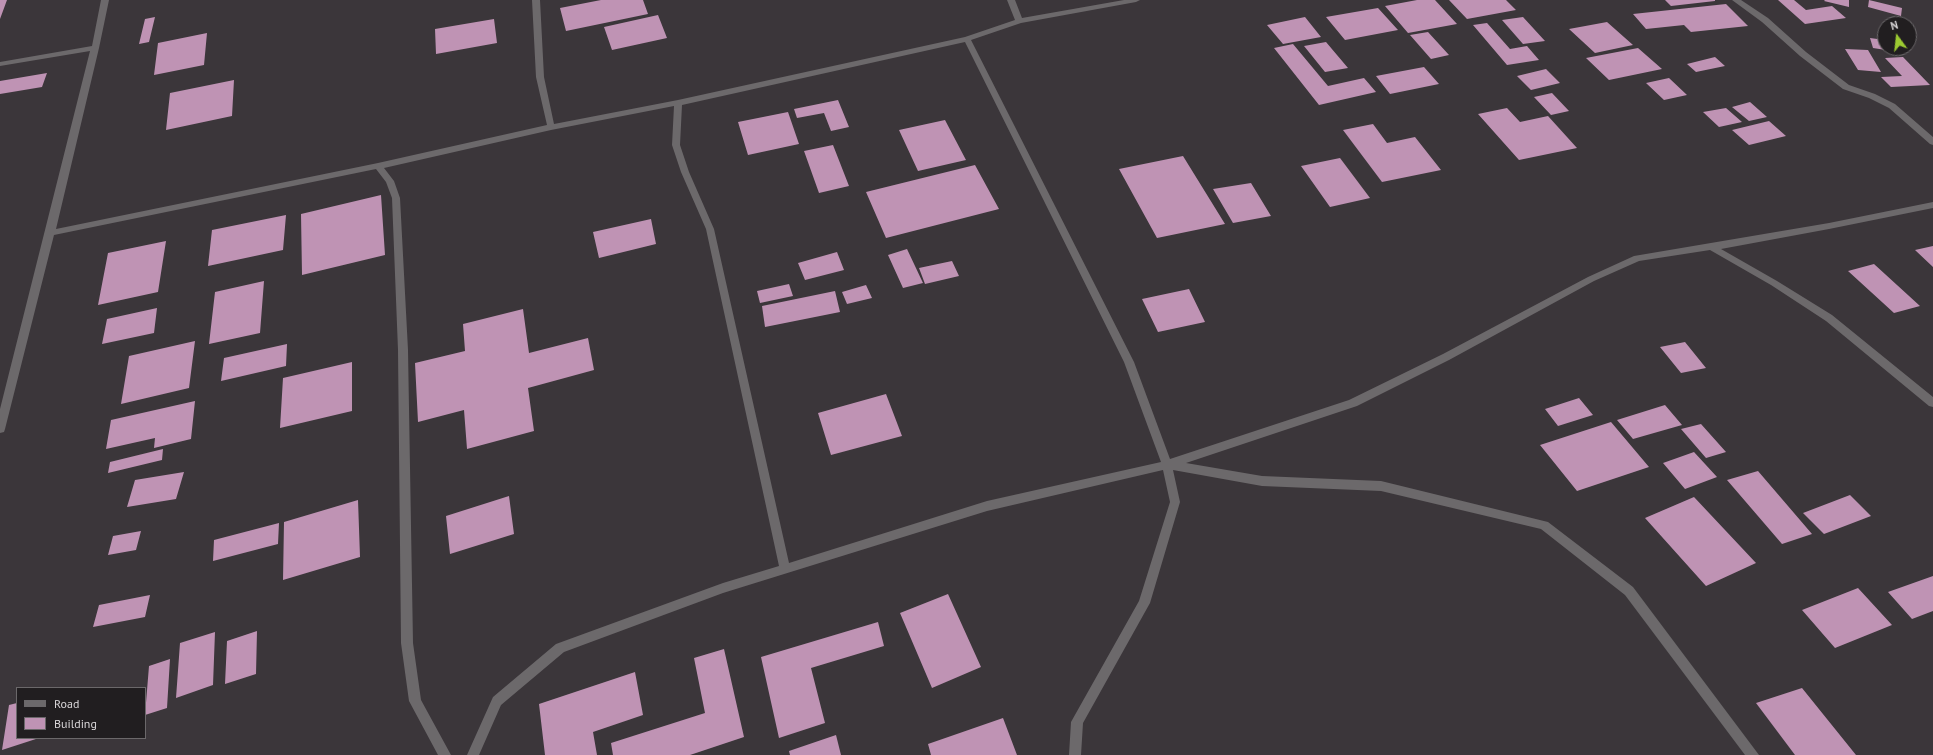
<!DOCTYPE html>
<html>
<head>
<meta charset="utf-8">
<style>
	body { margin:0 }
	#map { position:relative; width:1933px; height:755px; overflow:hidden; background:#3b363a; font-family:"PT Sans",sans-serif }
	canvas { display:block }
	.legend { position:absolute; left:16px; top:687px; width:130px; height:52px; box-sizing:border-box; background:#211e20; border:1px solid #6b686a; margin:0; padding:5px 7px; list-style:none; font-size:12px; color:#d9d6d8 }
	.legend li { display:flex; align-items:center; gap:8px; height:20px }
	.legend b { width:20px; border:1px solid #6b686a }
	.north { position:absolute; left:1877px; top:16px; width:40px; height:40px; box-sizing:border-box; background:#211e20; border:1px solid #6b686a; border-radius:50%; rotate:345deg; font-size:11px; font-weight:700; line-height:16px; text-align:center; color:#d9d6d8 }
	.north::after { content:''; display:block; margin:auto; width:14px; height:18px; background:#9cca31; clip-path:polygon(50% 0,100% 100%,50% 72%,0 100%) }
</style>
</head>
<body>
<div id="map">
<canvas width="1933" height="755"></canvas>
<ul class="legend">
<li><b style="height:5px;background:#6c696b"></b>Road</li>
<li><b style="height:11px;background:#bf93b4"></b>Building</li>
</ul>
<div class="north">N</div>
</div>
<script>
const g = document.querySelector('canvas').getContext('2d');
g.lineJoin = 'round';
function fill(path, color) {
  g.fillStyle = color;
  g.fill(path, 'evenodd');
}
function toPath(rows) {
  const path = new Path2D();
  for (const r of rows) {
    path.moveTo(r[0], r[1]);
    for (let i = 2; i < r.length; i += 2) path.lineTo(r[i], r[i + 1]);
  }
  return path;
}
fill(toPath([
	[0,0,7,0,0,19],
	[601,0,643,0,648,14,566,31,560,8],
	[1417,0,1435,0,1457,24,1408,33,1385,6],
	[1449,0,1506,0,1516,10,1467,19],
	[1665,0,1715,0,1715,1,1671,6],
	[1778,0,1794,0,1806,10,1832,6,1846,18,1805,24],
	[1825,0,1849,0,1849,7,1824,1],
	[1869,0,1902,8,1901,16,1868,7],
	[1726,4,1748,26,1691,32,1684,25,1646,29,1633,14],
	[1378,8,1398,30,1345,40,1326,17],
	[658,15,667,38,612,50,604,27],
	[155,17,149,42,139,44,145,19],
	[1305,17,1321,37,1283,44,1267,25],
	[1523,17,1545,41,1523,44,1502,20],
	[494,19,497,43,436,54,435,29],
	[1607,22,1633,45,1595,53,1569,29],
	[1487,23,1510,49,1527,46,1539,60,1507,65,1473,25],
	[1428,32,1449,55,1431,59,1410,35],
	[207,33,204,65,154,75,158,43],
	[1870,38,1885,40,1885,48,1903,48,1905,53,1873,48],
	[1326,42,1348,68,1325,72,1304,46],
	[1293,44,1328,86,1364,78,1376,92,1319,105,1274,48],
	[1638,48,1662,69,1609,80,1586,58],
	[1845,49,1868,50,1881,72,1858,70],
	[1715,57,1725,66,1696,72,1687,64],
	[1903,57,1930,85,1891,87,1881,77,1902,76,1885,58],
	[1424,67,1439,84,1390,94,1376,76],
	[1546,69,1560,83,1531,90,1517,76],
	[47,73,42,87,0,94,0,81],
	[1669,78,1687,95,1664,100,1646,83],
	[234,80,232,116,166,130,170,93],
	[1552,93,1569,111,1551,115,1534,97],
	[838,100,849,127,831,131,824,113,797,118,794,109],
	[1750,102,1767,117,1749,121,1732,107],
	[1507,108,1520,122,1548,116,1577,148,1519,160,1478,114],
	[1726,108,1742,122,1719,127,1703,112],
	[788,112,799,144,748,155,738,122],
	[945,120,966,160,918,171,899,130],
	[1769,121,1786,136,1749,145,1732,130],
	[1373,124,1387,143,1415,137,1441,170,1382,182,1343,130],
	[833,145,849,186,819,193,804,151],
	[1183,156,1225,224,1157,238,1119,169],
	[1340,158,1370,198,1330,207,1301,166],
	[975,165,999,209,886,238,866,192],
	[1251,183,1271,216,1233,223,1213,189],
	[381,195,385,255,302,275,301,214],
	[286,215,283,250,208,266,212,230],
	[651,219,656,244,599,258,593,232],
	[166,241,158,292,98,305,108,253],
	[1933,246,1933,267,1915,250],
	[907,249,923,283,903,288,888,255],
	[837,252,844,270,805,280,798,263],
	[952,261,959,276,925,284,919,268],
	[1874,264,1920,306,1894,313,1848,271],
	[264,281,260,333,209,344,215,292],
	[789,284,793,296,760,303,757,291],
	[866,285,872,298,847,304,842,292],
	[1189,289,1205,322,1158,332,1142,299],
	[835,291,840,312,765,327,762,306],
	[157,308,154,333,102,344,107,319],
	[523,309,529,353,588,338,594,370,528,388,534,431,467,449,464,410,418,422,415,363,465,351,463,324],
	[195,341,189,388,121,404,129,356],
	[1685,342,1706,368,1681,373,1660,347],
	[287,344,286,366,221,381,224,358],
	[352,362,352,411,280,428,283,378],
	[886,394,902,436,831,455,818,413],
	[1579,398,1593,415,1558,426,1545,409],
	[195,401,191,439,154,448,155,438,106,449,111,420],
	[1665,405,1682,425,1633,439,1617,420],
	[1611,422,1649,467,1577,491,1540,445],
	[1701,424,1726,452,1706,458,1681,429],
	[163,449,162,460,108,473,110,462],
	[1694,452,1717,477,1685,489,1663,463],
	[1758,471,1812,534,1782,544,1727,480],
	[184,472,176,499,127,507,135,480],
	[1850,495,1871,516,1824,534,1803,513],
	[509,496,514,534,450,554,446,516],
	[1694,497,1756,563,1706,586,1645,518],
	[358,500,360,557,283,580,284,522],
	[279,523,278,544,213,561,214,540],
	[141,531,136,550,108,555,113,536],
	[1933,576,1933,611,1912,619,1888,592],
	[1858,588,1892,625,1835,648,1802,610],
	[948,594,981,667,932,688,900,613],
	[150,595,145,617,93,627,99,605],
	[878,622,884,646,811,668,825,723,779,738,761,657],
	[257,631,256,674,225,684,227,641],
	[215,632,213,685,176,698,180,643],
	[724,649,744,737,690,755,613,755,611,743,705,713,694,658],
	[170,659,167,708,145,715,149,666],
	[635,672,643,715,593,732,597,755,545,755,539,704],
	[1802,688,1856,755,1795,755,1756,703],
	[17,703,17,738,39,738,2,750,9,705],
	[1003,718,1017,755,931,755,928,744],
	[836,735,841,755,790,755,789,751]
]), '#bf93b4');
fill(toPath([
	[101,0,109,0,99,48,56,229,378,163,547,125,536,77,532,0,540,0,544,77,554,124,678,100,965,37,1015,20,1007,0,1015,0,1022,18,1124,0,1140,0,1136,2,1021,23,971,40,1134,362,1170,459,1349,400,1443,354,1588,277,1634,256,1829,223,1933,202,1933,208,1829,229,1721,249,1777,281,1832,315,1933,397,1933,407,1929,406,1826,321,1771,285,1710,250,1639,261,1594,281,1449,360,1357,406,1186,463,1262,476,1381,481,1548,522,1633,587,1759,755,1745,755,1625,595,1541,529,1381,491,1262,486,1173,470,1180,502,1150,603,1083,723,1081,755,1069,755,1071,722,1139,601,1170,502,1163,470,987,511,723,593,564,652,501,705,479,755,467,755,493,697,556,644,723,583,779,566,706,229,681,172,672,145,674,106,551,130,384,168,394,181,400,198,408,350,413,643,421,700,451,755,438,755,409,701,401,643,398,350,392,198,386,182,376,169,54,235,5,429,4,432,0,433,0,409,90,51,0,66,0,62,92,46,101,0],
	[965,42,1124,362,1161,462,987,501,789,563,714,229,689,172,680,145,682,105,965,42],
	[1732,0,1741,0,1768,18,1806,52,1849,85,1875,94,1895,104,1933,137,1933,145,1930,144,1889,108,1869,98,1843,89,1800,56,1762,22,1732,0]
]), '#6c696b');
</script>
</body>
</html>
